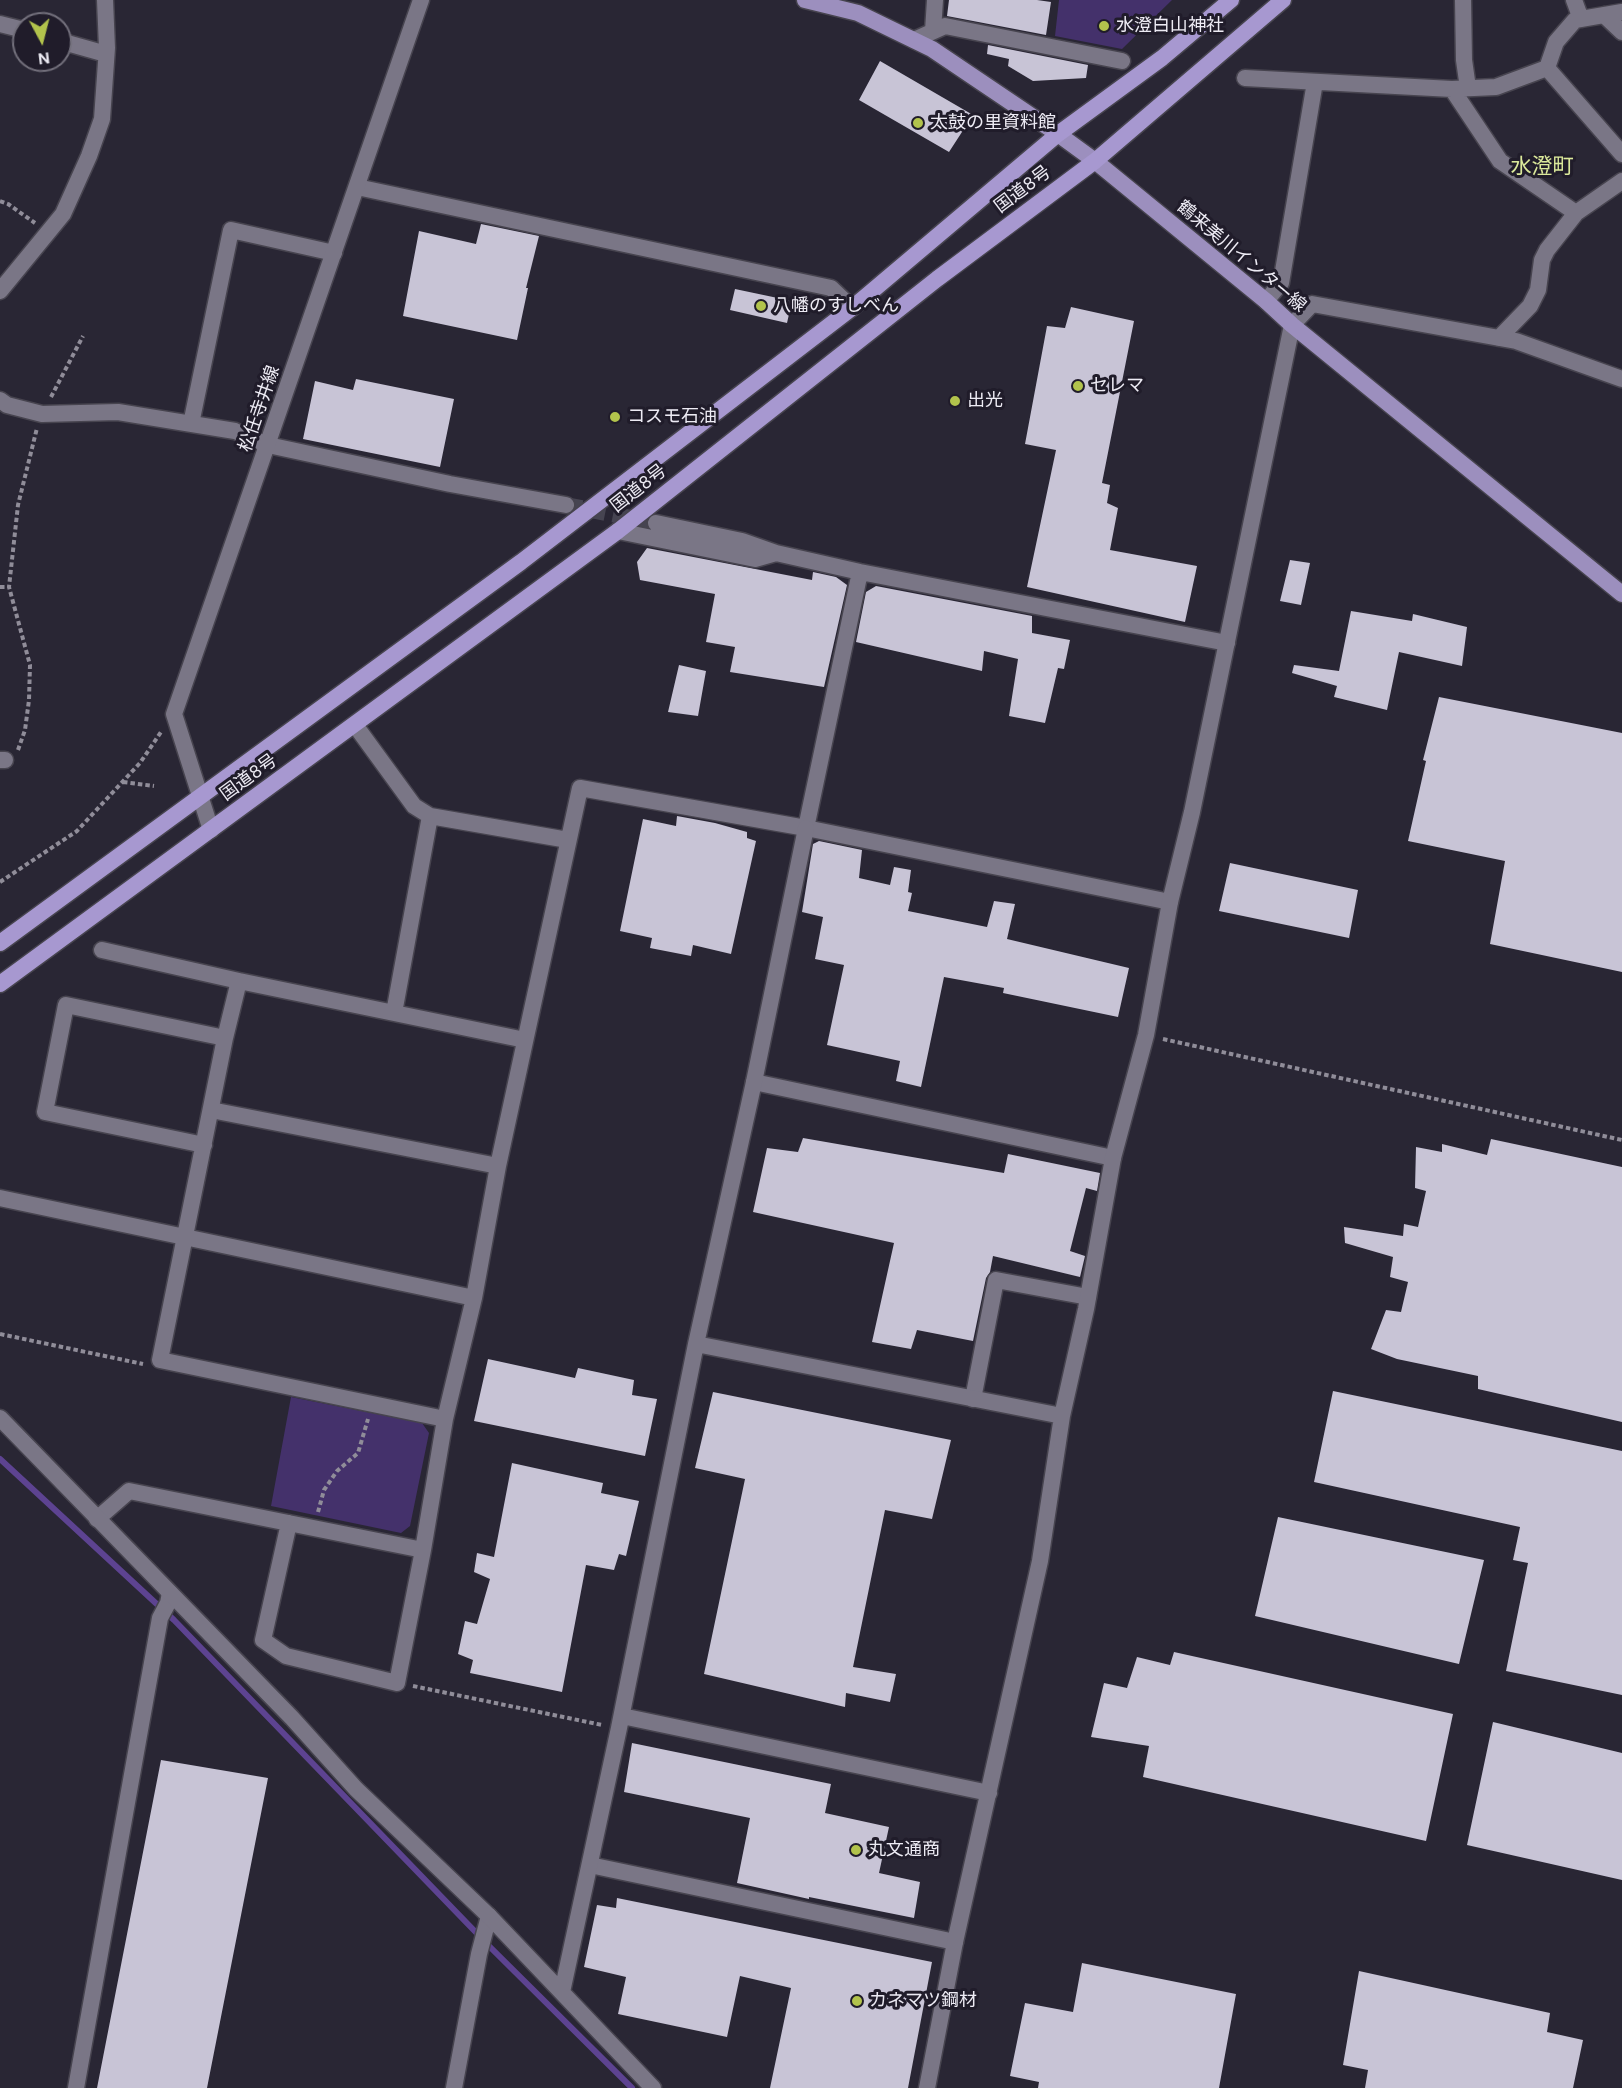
<!DOCTYPE html>
<html>
<head>
<meta charset="utf-8">
<style>
	body { margin:0 }
	#map { position:relative; width:1622px; height:2088px; overflow:hidden; background:#292634; font-family:"DM Sans",sans-serif }
	canvas { display:block }
	.north { position:absolute; left:12px; top:12px; width:60px; height:60px; box-sizing:border-box; background:#201c2a; border:2px solid #726f7b; border-radius:50%; rotate:173deg; font-size:16px; font-weight:700; line-height:24px; text-align:center; color:#edebf4 }
	.north::after { content:''; display:block; margin:auto; width:21px; height:27px; background:#b2c34c; clip-path:polygon(50% 0,100% 100%,50% 72%,0 100%) }
</style>
</head>
<body>
<div id="map">
<canvas width="1622" height="2088"></canvas>
<div class="north">N</div>
</div>
<script>
const g = document.querySelector('canvas').getContext('2d');
g.lineJoin = 'round';
function fill(path, color) {
  g.fillStyle = color;
  g.fill(path, 'evenodd');
}
function toPath(rows) {
  const path = new Path2D();
  for (const r of rows) {
    path.moveTo(r[0], r[1]);
    for (let i = 2; i < r.length; i += 2) path.lineTo(r[i], r[i + 1]);
  }
  return path;
}
function strokePath(path, color, width, dash) {
  g.strokeStyle = color;
  g.lineWidth = width;
  g.lineCap = dash ? 'butt' : 'round';
  g.setLineDash(dash || []);
  g.stroke(path);
}
function label(font, color, halo, rows, align = 'center') {
  g.font = font + ' "DM Sans","Noto Sans JP",sans-serif';
  g.lineWidth = 6;
  g.setLineDash([]);
  g.textBaseline = 'middle';
  g.strokeStyle = halo;
  g.fillStyle = color;
  for (const [text, x, y, turn = 0] of rows) {
    g.save();
    g.translate(x, y);
    g.rotate((+turn || 0) * Math.PI / 180);
    g.textAlign = isNaN(turn) ? turn : align;
    if (halo) g.strokeText(text, 0, 0);
    g.fillText(text, 0, 0);
    g.restore();
  }
}
fill(toPath([
	[1059,0,1172,0,1122,49,1055,36],
	[291,1397,422,1423,429,1433,410,1526,401,1533,271,1506]
]), '#44316b');
strokePath(toPath([
	[0,1459,174,1620,491,1948,632,2088]
]), '#5d4391', 6);
fill(toPath([
	[949,0,1037,0,1051,2,1046,35,947,16],
	[988,45,1088,65,1086,78,1033,81,1008,66,1009,59,987,54],
	[880,61,973,115,949,152,859,100],
	[481,224,539,236,526,288,528,288,517,340,403,316,419,231,476,244],
	[735,289,792,301,787,323,730,310],
	[1071,307,1134,321,1102,483,1110,485,1107,503,1118,508,1110,550,1197,566,1185,622,1027,587,1056,450,1025,444,1047,326,1065,328],
	[356,379,454,399,440,467,303,439,315,381,353,390],
	[647,548,812,580,813,572,836,577,847,585,824,687,730,672,735,647,706,642,715,594,640,580,637,562],
	[1290,560,1310,563,1301,605,1280,601],
	[876,586,1032,616,1032,633,1070,640,1064,669,1058,668,1045,723,1009,716,1018,659,984,651,982,671,856,642,866,592],
	[1351,611,1412,621,1413,614,1467,627,1462,666,1399,652,1387,710,1334,697,1337,686,1292,673,1294,665,1339,671],
	[679,665,706,671,698,716,668,712],
	[1439,697,1622,733,1622,972,1490,944,1505,861,1408,841,1426,761,1423,760],
	[677,816,715,823,747,832,747,838,756,841,731,954,693,945,691,956,650,948,652,938,620,931,643,819,676,826],
	[819,841,862,850,859,878,890,885,894,867,911,870,908,892,912,893,908,911,987,927,994,901,1015,904,1007,939,1129,968,1118,1017,1003,993,1004,988,944,977,921,1087,896,1081,900,1061,827,1045,844,965,815,959,823,917,802,912,813,844],
	[1230,863,1358,890,1349,938,1219,911],
	[803,1138,1004,1173,1008,1154,1100,1173,1097,1191,1086,1188,1070,1251,1085,1256,1080,1277,993,1256,990,1272,986,1278,973,1341,917,1330,911,1349,872,1342,894,1243,753,1212,767,1148,798,1152],
	[1491,1139,1622,1167,1622,1422,1478,1389,1478,1376,1397,1359,1371,1349,1386,1310,1401,1312,1408,1282,1390,1277,1393,1257,1345,1243,1344,1227,1403,1236,1404,1224,1418,1227,1426,1191,1415,1188,1416,1147,1442,1152,1442,1144,1487,1155],
	[488,1359,575,1378,578,1368,634,1380,632,1395,657,1399,645,1456,474,1421],
	[1333,1391,1622,1451,1622,1695,1506,1671,1528,1563,1513,1560,1520,1527,1314,1482],
	[713,1392,951,1440,932,1519,885,1510,853,1667,896,1674,890,1702,846,1693,845,1707,704,1674,745,1479,695,1468],
	[512,1463,603,1483,601,1493,639,1501,626,1556,619,1554,614,1570,586,1565,562,1692,470,1673,473,1660,458,1654,465,1621,477,1624,490,1579,474,1572,477,1553,494,1557],
	[1278,1517,1484,1560,1459,1664,1255,1616],
	[1174,1652,1453,1714,1426,1841,1143,1777,1149,1746,1091,1737,1104,1683,1127,1688,1137,1657,1170,1665],
	[1493,1722,1622,1753,1622,1880,1467,1845],
	[632,1743,831,1784,825,1813,889,1827,879,1873,920,1882,914,1918,809,1897,809,1899,737,1883,750,1818,624,1792],
	[161,1760,268,1778,207,2088,97,2088],
	[617,1898,932,1962,908,2088,770,2088,791,1988,740,1976,727,2037,618,2014,626,1977,584,1967,597,1905,616,1908],
	[1082,1963,1236,1994,1219,2088,1038,2088,1039,2082,1010,2076,1025,2003,1073,2012],
	[1359,1971,1550,2013,1547,2032,1583,2040,1573,2088,1365,2088,1368,2070,1343,2065]
]), '#c8c4d6');
strokePath(toPath([
	[566,505,656,523]
]), '#464451', 16, [16, 8]);
const minor = toPath([
	[1463,0,1464,60,1468,88],
	[1574,0,1581,19],
	[1604,15,1622,32],
	[0,24,24,30],
	[933,31,935,0],
	[914,40,945,26,1122,61],
	[60,41,106,54],
	[1547,68,1622,154],
	[1547,68,1556,42,1575,20,1622,12],
	[1245,78,1452,89,1496,87,1547,68],
	[1452,89,1500,161,1576,213],
	[357,187,831,288,852,308],
	[0,291,63,214,89,156,102,119,107,48,105,0],
	[1266,301,1281,283,1315,82],
	[1292,325,1312,304,1516,341,1622,379],
	[1499,338,1530,306,1538,290,1542,260,1547,250,1576,213,1622,181],
	[0,400,7,405,42,414,118,412,235,431,268,445,450,484,566,505],
	[191,424,231,230,334,253],
	[656,523,742,541,776,553],
	[618,531,755,559,776,553,860,572,1227,643],
	[355,725,414,806,430,816,568,840],
	[0,760,5,760],
	[806,828,860,572],
	[102,950,239,981,525,1040],
	[239,981,225,1038,160,1360,445,1419],
	[394,1013,430,816],
	[754,1082,1113,1158],
	[211,1110,498,1166],
	[204,1145,45,1112,66,1005,225,1038],
	[0,1198,474,1298],
	[973,1399,996,1280,1088,1297],
	[97,1519,129,1491,423,1550],
	[289,1523,263,1640,286,1656,397,1683,423,1550,445,1419,474,1298,498,1166,580,788,806,828,1170,902],
	[590,1865,955,1942],
	[76,2088,160,1618,168,1603,170,1593],
	[454,2088,479,1954,489,1916]
]);
const tertiary = toPath([
	[696,1344,1062,1416],
	[0,1418,292,1718,356,1789,489,1916,653,2088],
	[622,1716,989,1793],
	[562,1992,619,1728,696,1344,754,1082,806,828],
	[927,2088,955,1942,1040,1561,1062,1416,1086,1309,1113,1158,1146,1035,1170,902,1192,812,1292,325]
]);
const secondary = toPath([
	[211,830,174,714,421,0]
]);
const primary = toPath([
	[805,0,858,13,932,49,1058,134,1095,161,1266,301,1292,325,1622,594]
]);
const trunk = toPath([
	[0,943,521,562,852,308,1058,134,1162,58,1231,0],
	[0,984,618,531,937,279,1095,161,1283,0]
]);
strokePath(minor, '#47444f', 19);
strokePath(tertiary, '#47444f', 19);
strokePath(secondary, '#47444f', 19);
strokePath(primary, '#47444f', 19);
strokePath(trunk, '#47444f', 19);
strokePath(toPath([
	[0,201,8,204,35,223],
	[51,397,83,336],
	[0,587,9,587],
	[18,750,25,730,29,700,30,665,9,587,18,505,37,428],
	[123,782,154,786],
	[0,882,77,831,140,763,161,732],
	[1163,1039,1622,1140],
	[0,1334,143,1364],
	[318,1512,324,1490,337,1471,358,1453,368,1419],
	[413,1686,602,1725]
]), '#908d99', 4, [4.5, 3]);
strokePath(minor, '#7a7686', 16);
strokePath(tertiary, '#7a7686', 16);
strokePath(secondary, '#7a7686', 16);
strokePath(primary, '#9c8fbe', 16);
strokePath(trunk, '#a798d0', 16);
for (const [x, y, r, color] of [
	[1104,26,6,"#b2c34c"],
	[918,123,6,"#b2c34c"],
	[761,306,6,"#b2c34c"],
	[1078,386,6,"#b2c34c"],
	[955,401,6,"#b2c34c"],
	[615,417,6,"#b2c34c"],
	[856,1850,6,"#b2c34c"],
	[857,2001,6,"#b2c34c"]
]) {
  const dot = new Path2D();
  dot.arc(x, y, r, 0, 2 * Math.PI);
  g.fillStyle = color;
  g.fill(dot);
  strokePath(dot, '#201c2a', 2);
}
label('18px', '#edebf4', '#201c2a', [
	["水澄白山神社",1116,26],
	["太鼓の里資料館",930,123],
	["八幡のすしべん",773,306],
	["セレマ",1090,386],
	["出光",967,401],
	["コスモ石油",627,417],
	["丸文通商",868,1850],
	["カネマツ鋼材",869,2001]
], 'left');
label('18px', '#edebf4', '#201c2a', [
	["国道8号",1023,190,-37],
	["鶴来美川インター線",1241,257,40],
	["松任寺井線",260,409,-71],
	["国道8号",639,489,-38],
	["国道8号",249,778,-36]
]);
label('21px', '#dbe99b', '#201c2a', [
	["水澄町",1542,167]
]);
</script>
</body>
</html>
